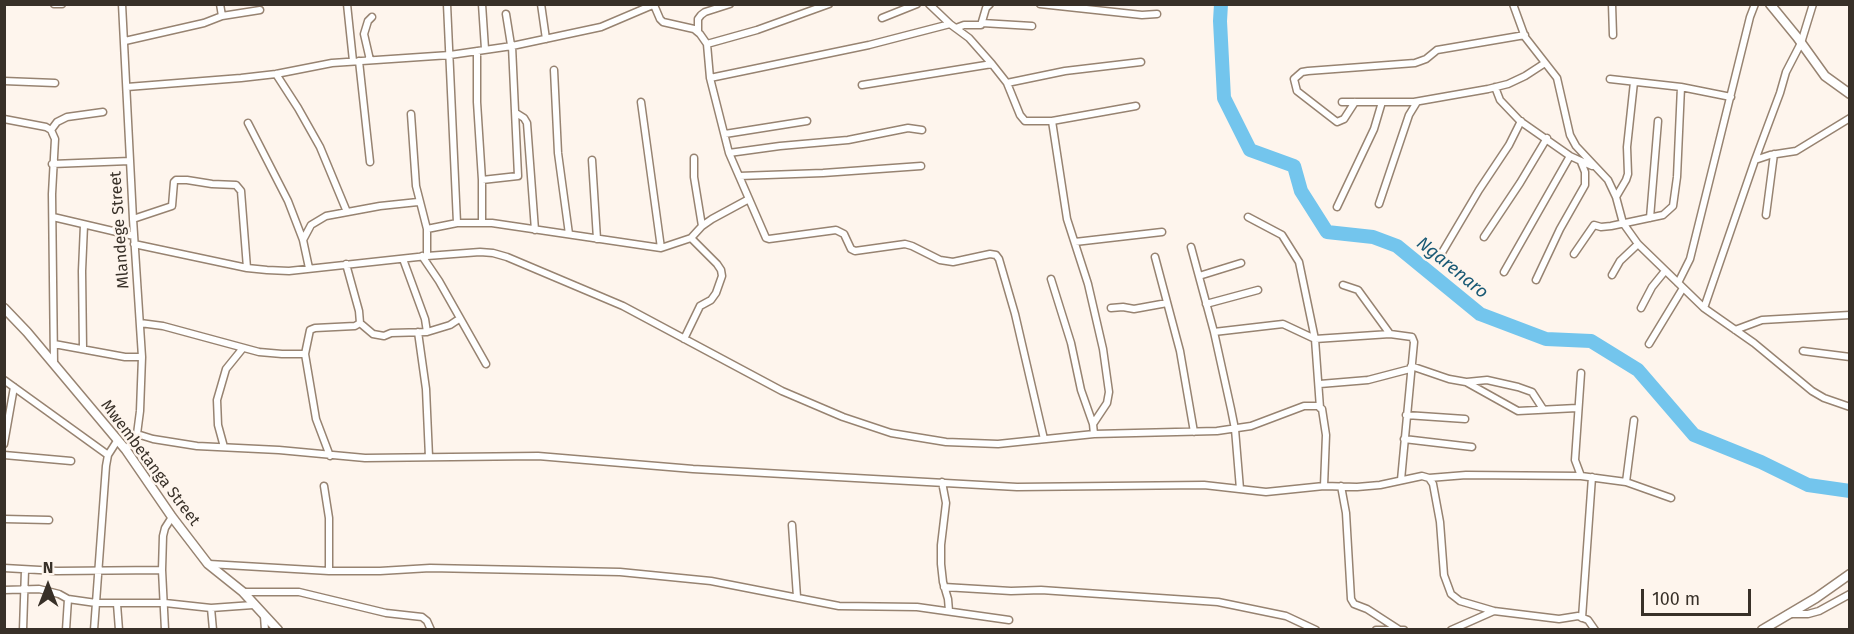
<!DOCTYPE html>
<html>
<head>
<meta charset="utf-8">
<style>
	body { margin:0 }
	#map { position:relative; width:1854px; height:634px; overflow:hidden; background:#fef5ed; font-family:"Fira Sans",sans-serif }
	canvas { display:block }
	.frame { position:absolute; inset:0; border:6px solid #383028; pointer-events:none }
	.north { position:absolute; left:18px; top:556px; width:60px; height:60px; -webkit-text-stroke:4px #fef5ed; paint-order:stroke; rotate:0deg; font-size:16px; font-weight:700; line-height:24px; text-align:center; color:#383028 }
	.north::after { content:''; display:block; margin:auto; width:21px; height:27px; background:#383028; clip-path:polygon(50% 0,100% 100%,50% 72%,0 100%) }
	.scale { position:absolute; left:1641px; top:589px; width:110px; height:27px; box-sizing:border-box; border:3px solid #383028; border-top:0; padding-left:8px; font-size:18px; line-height:21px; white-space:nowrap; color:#383028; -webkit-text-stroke:4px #fef5ed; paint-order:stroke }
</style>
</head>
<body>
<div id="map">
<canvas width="1854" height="634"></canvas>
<div class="frame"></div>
<div class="north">N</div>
<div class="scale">100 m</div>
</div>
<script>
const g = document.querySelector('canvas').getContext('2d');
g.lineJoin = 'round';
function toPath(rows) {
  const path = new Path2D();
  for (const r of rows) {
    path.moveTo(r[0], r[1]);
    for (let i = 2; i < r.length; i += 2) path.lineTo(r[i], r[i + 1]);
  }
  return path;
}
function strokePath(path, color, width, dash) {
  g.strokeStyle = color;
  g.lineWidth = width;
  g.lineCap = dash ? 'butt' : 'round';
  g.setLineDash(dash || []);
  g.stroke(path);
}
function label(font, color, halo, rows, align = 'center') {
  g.font = font + ' "Fira Sans",sans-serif';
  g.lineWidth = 5;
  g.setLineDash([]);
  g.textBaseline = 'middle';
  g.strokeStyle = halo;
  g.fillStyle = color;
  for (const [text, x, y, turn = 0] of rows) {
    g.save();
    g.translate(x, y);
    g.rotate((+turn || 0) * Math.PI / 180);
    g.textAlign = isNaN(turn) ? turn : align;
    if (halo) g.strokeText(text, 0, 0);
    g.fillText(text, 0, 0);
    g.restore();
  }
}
strokePath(toPath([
	[1221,4,1220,21,1224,98,1250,150,1294,166,1301,191,1327,232,1373,237,1397,246,1480,314,1546,339,1591,341,1638,370,1694,435,1761,462,1808,485,1850,491]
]), '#73c5ed', 14);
const street = toPath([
	[54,4,62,4],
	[122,4,133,219,142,357,140,411,137,434,126,450],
	[220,4,222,16],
	[347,4,353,61],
	[447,4,457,223],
	[482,4,485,49],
	[541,4,546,39],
	[929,4,950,24,969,38,992,64,1007,83,1020,115,1025,121,1052,121,1136,106],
	[1040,4,1142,15,1157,14],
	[1513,4,1525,37,1557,78,1570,135,1576,146,1608,180,1616,197,1623,223,1638,244,1704,308,1754,343,1812,391,1824,398,1850,407],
	[1612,4,1613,35],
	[654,5,660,19,663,22,694,29,700,34,707,44,710,78,729,153,766,238,769,239,836,230,844,234,851,249,855,251,905,244,912,246,940,260,953,262,990,254,996,255,999,259,1015,314,1044,439],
	[506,14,511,45],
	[882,18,917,4],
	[982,23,1032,26],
	[956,28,964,25,981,25,986,8,990,4],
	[698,31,698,19,701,15,705,12,730,4],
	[125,41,204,23,222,16,260,10],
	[707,44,757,30,829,4],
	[477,51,477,102,482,180,482,223],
	[370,60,364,34,368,21,372,17],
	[359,61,370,162],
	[554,70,558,153,569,234],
	[276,74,298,108,320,147,347,212],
	[710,78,869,45,950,24],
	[1610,79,1681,87,1731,97],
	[4,81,55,83],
	[1007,83,1065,71,1141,62],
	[862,85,992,64],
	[127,87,241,78,276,74,332,63,450,55,512,46,601,27,655,4],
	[1495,87,1500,100,1520,121,1570,156,1592,166],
	[641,102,661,248],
	[1342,102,1414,102,1488,89,1508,84,1525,76,1545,63],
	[1355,102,1344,119,1337,122,1297,91,1294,79,1302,72,1308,71,1415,63,1426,59,1437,50,1525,35],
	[516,113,524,118,527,123,535,230],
	[411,114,416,186,427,229,427,256],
	[4,119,46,127,51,130,55,139,52,194,54,364],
	[1052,121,1067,219,1088,284,1103,349,1109,392,1107,403,1093,424,1094,434],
	[248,123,288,201,303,240,309,268],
	[51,130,57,122,67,117,103,112],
	[725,134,807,121],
	[729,153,780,146,848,140,908,128,922,130],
	[694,158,694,177,702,226],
	[592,160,597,239],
	[1755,160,1770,155,1796,151,1850,118],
	[52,164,130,161],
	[739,176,823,173,921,166],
	[482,180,518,176,512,46],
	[1616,197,1626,180,1628,174,1627,147,1634,82],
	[1379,204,1409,115,1417,102],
	[1337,207,1374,129,1382,102],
	[1766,215,1774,154],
	[53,217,134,236],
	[1248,217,1282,235,1299,262,1315,339,1320,408],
	[1650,218,1658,121],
	[133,219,172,206,174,182,176,180,187,180,212,184,236,185,241,191,247,268],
	[427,229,457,223,492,223,661,248,691,238,702,226,712,219,749,199],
	[1484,237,1520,183,1547,138],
	[303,240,311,225,326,216,380,206,418,202],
	[1075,242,1162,232],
	[134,244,247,268,267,270,289,271,427,256,480,252,493,253,507,257,623,306,782,391,843,417,891,433,946,442,998,444,1094,434,1217,431,1251,426,1304,406,1318,406,1322,409,1326,435,1324,486],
	[1191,247,1214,332,1231,409,1235,429,1240,489],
	[1574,254,1594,225,1601,227,1611,226,1663,215,1673,206,1677,177,1681,87],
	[422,256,439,281,486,364],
	[1440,256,1479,190,1509,145,1521,121],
	[1155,257,1180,351,1194,432],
	[403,259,425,319,427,332],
	[1504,272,1570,156],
	[1612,275,1620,261,1638,244],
	[1199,276,1241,263],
	[1051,279,1071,343,1081,390,1093,424],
	[1536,280,1560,229,1585,185,1585,172,1581,162],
	[1678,283,1690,259,1750,17,1755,4],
	[1343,285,1358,290,1390,334],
	[1206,304,1258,290],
	[1111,308,1123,307,1134,309,1167,303],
	[1641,308,1652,287,1665,271],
	[1704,308,1755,160,1780,93,1786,72,1801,43,1813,4],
	[140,323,163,326,259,352,282,354,305,354],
	[360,323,373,334,384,336,391,333,427,332,450,325,459,319],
	[1735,330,1762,320,1850,315],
	[418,332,426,389,429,457],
	[1214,332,1283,324,1315,339,1390,334,1412,337,1414,342,1401,480],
	[684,339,700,306,711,300,716,293,722,276,721,270,717,264,691,238],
	[54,344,125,357,142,357],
	[1649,344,1683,288],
	[83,348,82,271,84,225],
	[1803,351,1850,357],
	[1411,366,1449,379,1466,382,1518,411,1577,408],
	[1581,373,1575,460,1581,476],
	[4,380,108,455],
	[1467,382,1487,380,1518,387,1532,392,1543,409],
	[1320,384,1368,380,1410,369],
	[1406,415,1465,419],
	[137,434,153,439,197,446,279,450,365,458,538,456,693,469,1017,487,1204,485,1266,492,1324,486,1357,487,1380,485,1422,476,1429,478,1433,484,1440,522,1444,575,1451,594,1460,601,1494,611,1559,619,1578,616,1588,620,1595,630],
	[1404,439,1472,447],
	[4,444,14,387],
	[224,447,218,425,217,400,226,369,243,348],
	[4,455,71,461],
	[330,456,316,419,305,354,310,330,315,328,355,326,360,323,359,311,346,264],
	[1429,478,1466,475,1581,476,1626,482,1671,498],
	[942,482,946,503,941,545,941,564,943,582,948,599,949,611],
	[1626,482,1634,420],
	[324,486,329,518,329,571],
	[1341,486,1346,513,1351,599,1354,604,1367,609,1398,629],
	[4,519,49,520],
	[792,525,797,597],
	[209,564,329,571,380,571,430,568,620,572,711,581,839,606,917,607,1009,620],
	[4,568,57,571,162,570],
	[944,587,1011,591,1041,590,1218,602,1286,616,1316,630],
	[4,590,39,589,59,594,68,599,96,603,165,603,211,608,253,605],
	[243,592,299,592,386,613,422,617,427,621,431,630],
	[117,604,119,630],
	[211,608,213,630],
	[1788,614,1808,614,1819,611,1850,594],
	[264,616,265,630],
	[1582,618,1592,477],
	[23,630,25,570],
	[66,630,68,599],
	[94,630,106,466,108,455,117,441],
	[165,630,162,570,163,536,165,528,172,517],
	[1376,630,1404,630],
	[1451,630,1494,611]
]);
const secondary = toPath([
	[1770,4,1797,37,1825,76,1850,94],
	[4,308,27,332,126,450,172,517,208,564,243,592,278,630],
	[1762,630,1816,598,1850,574]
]);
strokePath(street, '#978371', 9);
strokePath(secondary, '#978371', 11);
strokePath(street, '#fff', 6);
strokePath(secondary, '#fff', 8);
label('16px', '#383028', '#fef5ed', [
	["Mlandege Street",120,230,-94],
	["Mwembetanga Street",150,463,53]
]);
label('italic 18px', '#1a5a75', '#fef5ed', [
	["Ngarenaro",1452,268,39]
]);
</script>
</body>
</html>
